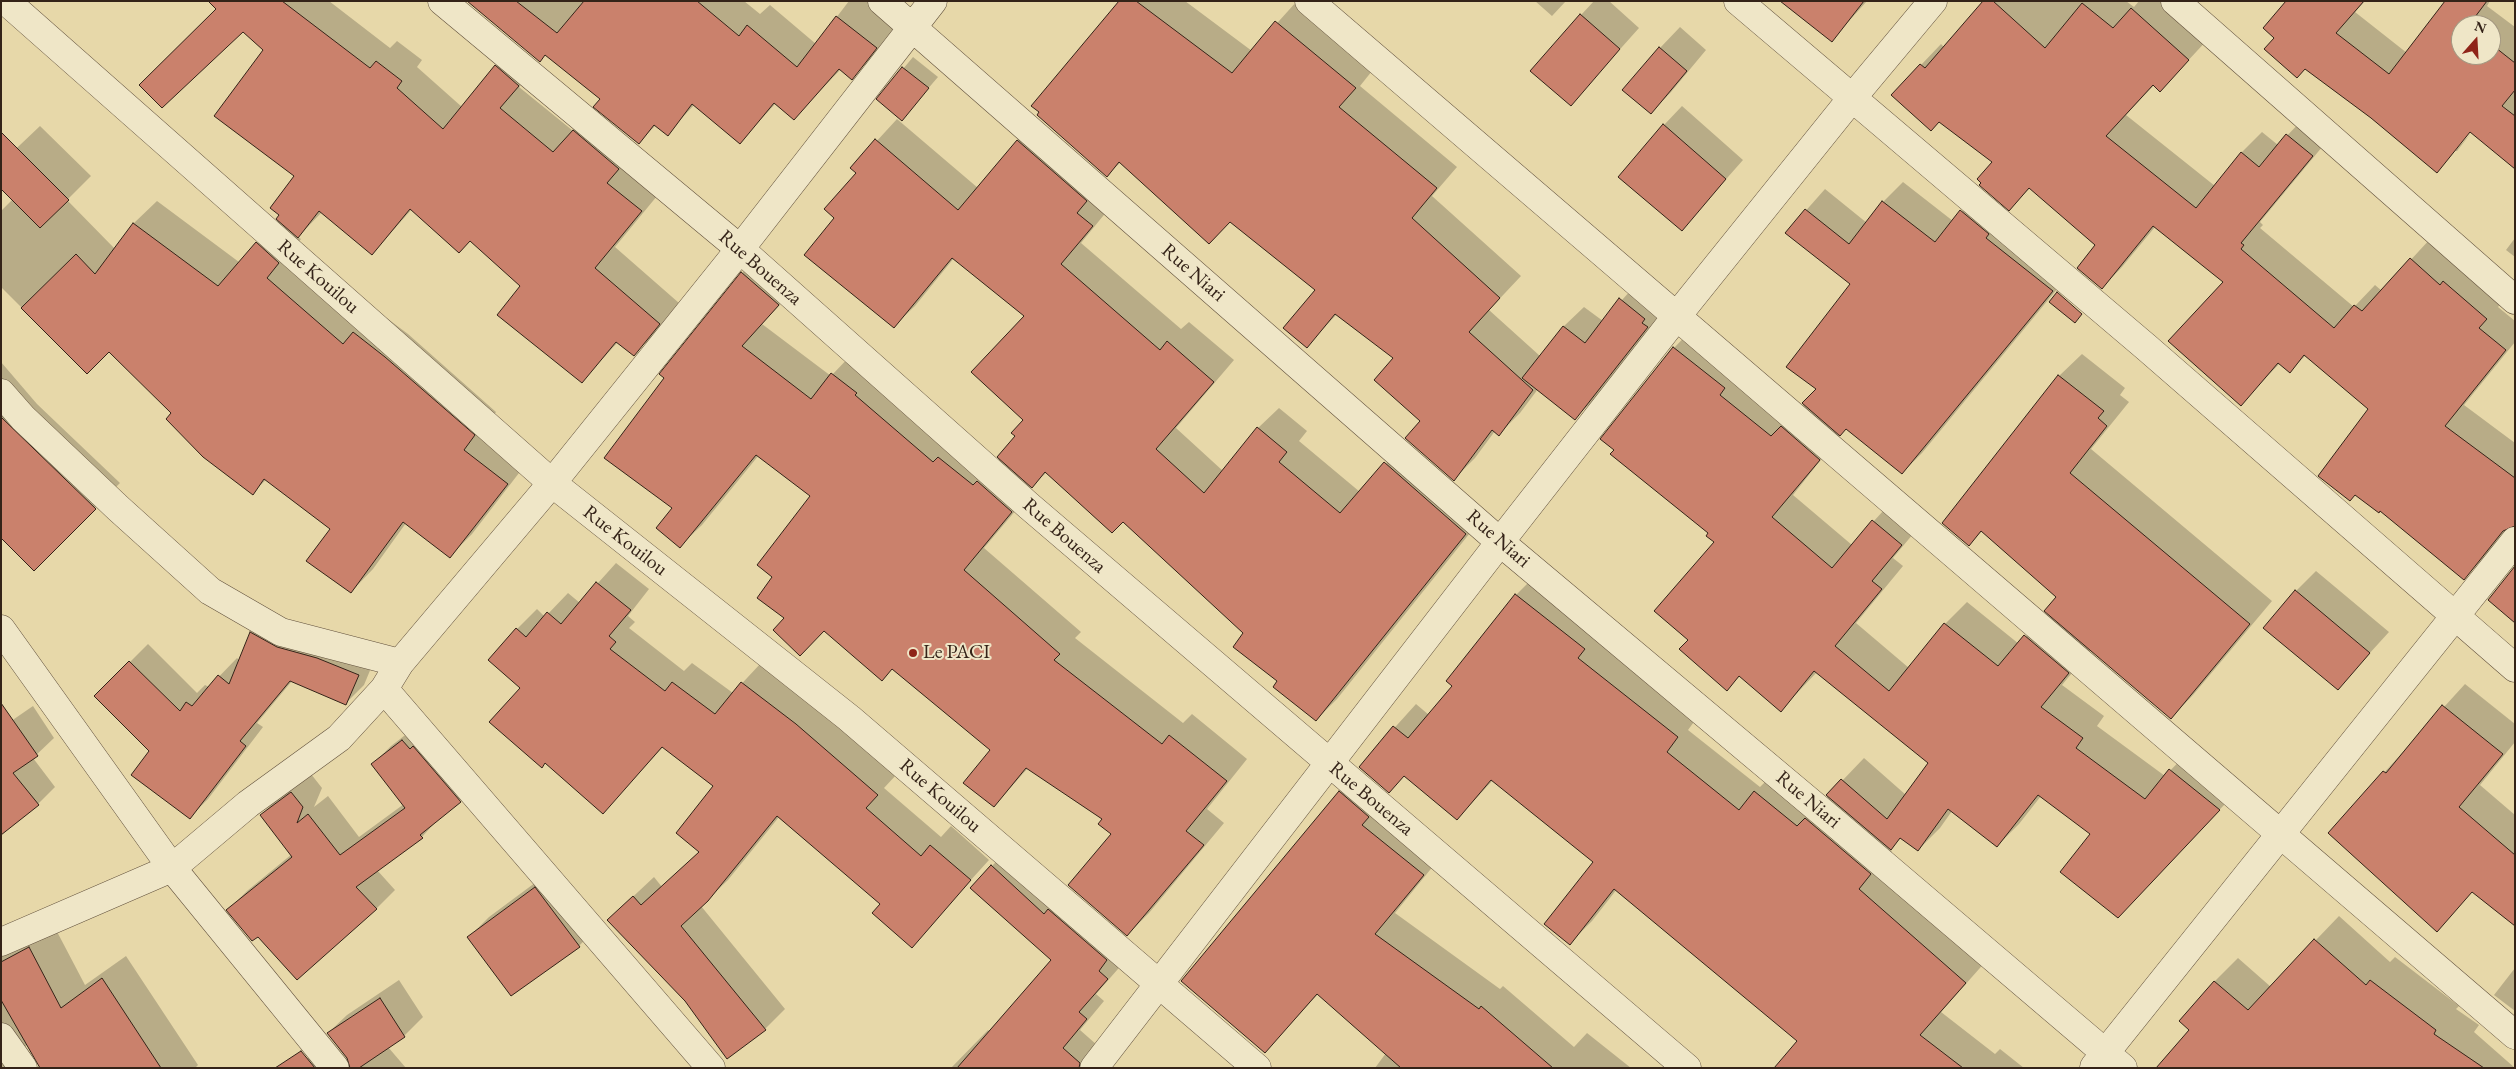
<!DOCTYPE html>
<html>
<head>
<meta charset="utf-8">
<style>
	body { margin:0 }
	#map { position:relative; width:2516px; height:1069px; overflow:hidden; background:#e7d8a9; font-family:"EB Garamond",serif }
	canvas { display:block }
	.frame { position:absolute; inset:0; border:2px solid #342318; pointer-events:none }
	.north { position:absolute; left:2451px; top:15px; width:50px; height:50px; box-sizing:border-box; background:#efe6c7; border:1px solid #a49881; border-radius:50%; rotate:19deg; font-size:14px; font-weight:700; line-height:20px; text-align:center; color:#342318 }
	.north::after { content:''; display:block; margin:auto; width:18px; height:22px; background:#8f2418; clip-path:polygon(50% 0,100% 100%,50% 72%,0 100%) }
</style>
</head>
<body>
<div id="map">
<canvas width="2516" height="1069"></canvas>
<div class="frame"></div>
<div class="north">N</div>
</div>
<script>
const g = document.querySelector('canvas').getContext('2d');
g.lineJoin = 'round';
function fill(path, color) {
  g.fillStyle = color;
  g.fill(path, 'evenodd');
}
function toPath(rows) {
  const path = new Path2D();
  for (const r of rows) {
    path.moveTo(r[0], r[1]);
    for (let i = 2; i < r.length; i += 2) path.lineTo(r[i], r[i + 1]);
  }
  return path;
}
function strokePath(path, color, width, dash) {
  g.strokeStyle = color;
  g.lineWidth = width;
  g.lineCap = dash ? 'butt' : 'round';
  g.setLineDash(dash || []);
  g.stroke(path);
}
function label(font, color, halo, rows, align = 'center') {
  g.font = font + ' "EB Garamond",serif';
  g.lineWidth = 4;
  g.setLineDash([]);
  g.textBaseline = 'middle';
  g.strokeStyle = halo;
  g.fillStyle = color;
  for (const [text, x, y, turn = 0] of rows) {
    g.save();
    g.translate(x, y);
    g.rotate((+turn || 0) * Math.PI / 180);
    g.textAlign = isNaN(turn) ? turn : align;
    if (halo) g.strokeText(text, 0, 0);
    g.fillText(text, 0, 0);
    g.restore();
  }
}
fill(toPath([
	[212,1,329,1,390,48,397,41,422,60,417,67,462,107,496,66,516,46,539,65,519,87,572,130,594,110,662,190,615,247,679,303,655,334,634,354,618,342,582,381,522,286,470,239,412,209,372,254,322,212,298,237,301,239,289,254,376,310,408,334,496,412,486,427,529,460,472,534,450,556,406,523,373,569,351,592,331,528,267,479,252,493,109,350,87,373,1,287,1,211,13,199,1,163,40,126,91,176,67,200,115,249,134,223,157,201,239,262,279,220,296,176,265,50],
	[469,1,744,1,760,14,770,5,816,44,849,1,896,1,898,24,873,56,852,78,841,69,794,118,776,103,740,142,695,104,667,134,656,125,638,143,601,99,546,54],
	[1120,1,1185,1,1252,51,1297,1,1376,66,1360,86,1457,167,1432,196,1521,276,1489,310,1540,356,1563,327,1584,307,1603,321,1641,279,1667,306,1596,398,1575,418,1538,389,1520,413,1499,434,1495,431,1475,458,1454,479,1422,421,1395,358,1337,314,1307,346,1316,290,1231,221,1121,162,1107,175],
	[1535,1,1566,1,1552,16],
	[1594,1,1609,1,1639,28,1571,104,1581,15],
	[1782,1,1867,1,1832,40],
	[1985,1,2126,1,2134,7,2139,1,2191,1,2209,38,2160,91,2154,85,2126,115,2215,186,2242,152,2262,132,2278,145,2307,115,2332,135,2260,222,2263,225,2260,228,2354,307,2375,285,2382,291,2431,238,2506,298,2498,307,2515,321,2515,342,2464,405,2515,443,2515,520,2484,558,2463,579,2370,409,2306,355,2290,371,2280,363,2241,404,2224,282,2155,227,2122,267,2102,288,2097,245,2030,188,2009,209,1994,162,1921,65,1941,44,1944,47],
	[2287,1,2365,1,2355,12,2407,53,2447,1,2490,1,2487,6,2515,27,2515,167,2472,132,2437,171,2276,38],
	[2461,25,2491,25,2491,55,2461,55],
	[2473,126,2475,128,2457,151,2453,151],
	[1680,27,1706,50,1671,92,1651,113,1660,48],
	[913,57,938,77,902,119,878,99],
	[1682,106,1743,160,1682,229,1664,125],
	[897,119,978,188,1017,140,1038,120,1112,205,1081,243,1181,329,1189,322,1234,360,1176,428,1223,471,1258,428,1279,408,1307,431,1299,441,1360,492,1406,442,1486,513,1337,699,1316,720,1279,681,1245,633,1123,521,1047,472,1030,488,1033,490,984,548,1081,632,1075,638,1183,723,1192,714,1247,759,1207,809,1224,823,1149,913,1127,935,1112,834,1104,819,1028,768,994,806,992,750,893,668,882,679,825,630,774,577,811,496,759,455,702,525,680,546,674,508,742,273,764,252,800,283,762,324,831,376,853,353,995,464,1017,436,1025,420,1025,316,954,258,915,306,894,326,836,218,857,172,852,168],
	[1903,182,1953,221,1981,191,2072,271,1922,453,1902,473,1846,428,1793,495,1852,545,1894,499,1923,522,1893,558,1903,566,1856,623,1909,668,1945,624,1967,602,2019,644,2048,613,2057,597,1983,530,1969,545,2059,376,2082,354,2125,388,2120,395,2129,402,2091,449,2272,601,2193,695,2171,718,2091,650,2062,685,2104,716,2097,726,2165,776,2192,748,2241,787,2140,894,2092,833,2041,796,2019,824,1997,846,1952,811,1940,828,1918,850,1901,838,1889,849,1892,851,1880,867,1987,960,1941,1012,1995,1054,2000,1049,2024,1068,1776,1068,1799,1041,1617,889,1592,921,1570,943,1595,862,1493,780,1457,819,1405,775,1389,791,1360,766,1416,704,1429,715,1454,686,1448,681,1516,595,1538,573,1699,715,1688,730,1760,787,1777,770,1819,805,1864,758,1906,795,1929,763,1817,672,1781,710,1740,676,1727,689,1689,640,1716,542,1710,533,1674,348,1695,326,1794,415,1818,389,1852,284,1787,232,1825,189,1867,223,1883,202],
	[2515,238,2515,257,2506,250],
	[1,362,37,404,120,483,34,569,1,536],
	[616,563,649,589,628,616,635,622,629,628,684,671,692,663,733,693,761,663,897,774,884,788,941,837,951,826,989,860,911,946,882,904,779,817,728,880,701,906,785,1009,765,1029,686,1000,608,920,654,877,662,887,700,851,715,786,664,746,603,812,522,688,517,629,537,609,545,617,568,593,580,603],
	[2316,571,2389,632,2338,688,2296,591],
	[269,615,376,656,364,685,346,703,292,681,257,723,263,727,208,799,190,817,151,751,114,678,148,644,197,693,205,685,209,687,237,658,240,661,251,633],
	[2465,684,2515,724,2515,742,2480,785,2515,815,2515,924,2473,891,2437,930,2329,833],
	[33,706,54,738,33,758,55,787,38,804,1,830,1,728],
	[422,722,479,782,440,817,422,837,377,870,395,890,376,909,228,910,247,891,292,854,261,815,280,796,311,774,322,788,314,807,328,796,359,837,404,804,372,765,391,746],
	[1361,771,1443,854,1395,913,1500,989,1503,986,1574,1047,1587,1033,1631,1068,1375,1068,1386,1053,1318,994,1265,1052,1340,792],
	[1009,848,1125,961,1096,994,1104,1001,1080,1030,1097,1045,1078,1068,951,1068,988,1030,990,1032,1053,960,992,866],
	[555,868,599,925,579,946,511,995,469,937,489,917],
	[2339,916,2390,962,2395,957,2459,1006,2456,1009,2479,1025,2474,1032,2515,1068,2168,1068,2214,982,2238,958,2271,987],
	[53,924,85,985,126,956,198,1065,195,1068,42,1068,27,1045,4,1068,1,1068,1,952],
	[2515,968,2515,1011,2494,995],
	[399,980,423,1017,404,1036,388,1047,406,1068,295,1068,328,1043,348,1064,351,1065,328,1033,347,1015]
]), '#0003');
const building = toPath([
	[208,1,282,1,370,68,376,61,402,81,397,88,443,129,495,65,519,86,500,108,553,152,573,130,619,169,607,183,642,211,595,268,660,324,634,356,616,342,582,383,497,315,520,286,470,241,459,253,410,209,372,255,319,211,298,238,276,219,279,215,270,208,294,176,214,116,263,50,243,32,162,108,139,85,216,9,208,1],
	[467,1,516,1,557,33,584,1,697,1,739,36,747,25,797,67,836,16,877,48,852,80,839,69,794,120,774,103,740,144,692,104,668,136,654,125,639,144,593,107,600,99,545,55,540,62,467,1],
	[1119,1,1136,1,1232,73,1275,21,1356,88,1339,107,1437,188,1412,218,1500,298,1469,332,1533,390,1499,436,1492,430,1454,481,1405,438,1420,421,1374,380,1393,358,1335,314,1307,348,1283,328,1315,290,1230,222,1209,244,1119,162,1107,177,1037,115,1039,112,1031,106,1119,1],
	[1780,1,1864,1,1832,42,1780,1],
	[1983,1,1993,1,2045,48,2082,3,2113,28,2131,8,2189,60,2160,92,2153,85,2106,136,2196,208,2241,152,2259,167,2286,134,2313,156,2241,243,2244,245,2241,249,2334,328,2354,305,2362,311,2410,258,2440,285,2443,281,2487,319,2479,328,2506,350,2445,426,2515,478,2515,526,2503,531,2464,580,2380,511,2379,513,2355,495,2350,501,2318,476,2368,409,2304,355,2290,373,2278,363,2241,406,2168,341,2223,282,2153,226,2102,289,2077,268,2095,245,2029,188,2009,211,1979,185,1981,183,1977,179,1992,162,1939,122,1931,131,1891,95,1920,64,1925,68,1983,1],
	[2286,1,2364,1,2336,33,2389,74,2445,1,2487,1,2469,25,2461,25,2461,55,2491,55,2491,44,2515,63,2515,90,2502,106,2515,116,2515,169,2470,132,2437,173,2371,118,2305,69,2297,78,2264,49,2274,38,2263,28,2286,1],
	[1580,14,1620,49,1571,106,1530,71,1580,14],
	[1659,47,1687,71,1651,114,1622,90,1659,47],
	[902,67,929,88,902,121,876,99,902,67],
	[1663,124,1726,179,1682,231,1618,177,1663,124],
	[1,132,69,200,40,228,1,189,1,132],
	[875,139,958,210,1017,140,1087,201,1077,213,1093,226,1061,264,1160,350,1167,341,1214,382,1156,449,1204,493,1257,427,1287,452,1279,462,1340,513,1384,462,1466,534,1316,721,1273,687,1277,681,1233,647,1243,633,1123,522,1112,533,1045,472,1032,488,997,457,1015,436,1011,433,1023,420,971,372,1024,316,952,258,894,328,804,255,834,218,824,209,856,173,850,168,875,139],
	[1882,201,1935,242,1960,210,1989,234,1986,238,2053,291,1902,474,1846,429,1840,436,1802,403,1816,389,1786,367,1850,284,1785,233,1805,209,1849,244,1882,201],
	[133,223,218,286,256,242,279,263,267,278,343,344,353,332,385,357,475,435,464,450,508,484,450,558,403,522,351,593,306,561,330,529,264,479,253,495,203,457,166,419,171,413,109,352,87,374,21,308,76,254,95,274,133,223],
	[741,272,779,305,742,346,811,399,831,373,857,393,855,395,933,462,938,457,973,485,977,481,1012,512,964,570,1060,654,1054,660,1162,744,1169,735,1227,781,1186,831,1204,845,1127,936,1068,885,1111,834,1098,824,1102,819,1026,768,994,807,963,783,990,750,892,669,882,681,824,631,800,656,773,630,784,618,757,598,772,577,757,565,810,496,756,455,680,548,656,528,672,508,604,458,664,378,659,374,741,272],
	[2057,292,2082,314,2075,323,2049,302,2057,292],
	[1619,298,1645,319,1642,323,1648,327,1575,420,1522,378,1563,326,1585,343,1619,298],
	[1673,347,1725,388,1720,395,1771,436,1781,426,1820,460,1772,517,1832,568,1872,520,1902,545,1872,581,1882,589,1835,646,1889,691,1944,623,1998,666,2024,635,2069,673,2041,707,2083,738,2076,748,2145,799,2169,769,2220,810,2118,918,2060,872,2090,834,2038,795,1997,847,1948,809,1918,851,1900,838,1891,850,1826,795,1841,779,1887,819,1928,763,1814,671,1781,712,1739,676,1727,691,1679,649,1688,640,1654,611,1714,542,1706,536,1708,533,1610,454,1614,450,1600,439,1673,347],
	[2058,375,2104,411,2098,418,2107,426,2070,473,2250,624,2171,719,2044,611,2056,597,1981,531,1969,546,1942,523,2058,375],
	[1,417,96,509,34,571,1,538,1,417],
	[2515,566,2515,623,2488,600,2515,566],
	[596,582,631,610,609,636,616,642,610,649,665,691,672,682,715,714,741,682,796,724,878,795,866,808,921,856,930,845,971,880,912,948,872,913,880,904,777,816,708,901,681,926,766,1030,727,1059,685,1001,607,920,633,896,641,905,699,852,676,833,713,786,662,747,603,814,545,763,542,768,489,722,520,688,488,660,516,628,526,637,547,612,561,624,596,582],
	[2295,590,2370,653,2338,690,2263,628,2295,590],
	[1515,594,1585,649,1578,658,1678,737,1667,752,1739,810,1754,791,1797,826,1805,818,1871,874,1859,889,1966,983,1920,1035,1963,1068,1774,1068,1797,1041,1614,889,1570,945,1544,924,1593,862,1491,780,1457,820,1404,776,1389,793,1359,767,1393,726,1408,738,1452,686,1446,681,1515,594],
	[250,632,277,647,317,658,359,675,346,705,290,681,240,741,246,746,190,819,131,775,149,751,94,696,129,661,180,711,186,702,192,706,218,675,229,684,250,632],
	[1,703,38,756,13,773,39,805,1,835,1,703],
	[2442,705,2503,754,2459,807,2515,855,2515,926,2472,892,2437,932,2328,833,2383,771,2386,773,2442,705],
	[402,740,410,749,413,746,461,802,420,835,423,838,356,887,377,909,297,980,258,937,252,941,226,910,292,857,260,815,291,792,303,807,297,823,308,814,340,855,405,808,371,764,402,740],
	[1339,791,1369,817,1362,825,1424,875,1375,934,1479,1009,1481,1006,1553,1068,1401,1068,1317,994,1265,1053,1181,981,1339,791],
	[991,865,1044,914,1048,909,1107,960,1099,971,1108,979,1079,1012,1087,1019,1063,1048,1080,1063,1079,1068,957,1068,1051,960,970,888,991,865],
	[535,887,580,947,511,996,467,937,535,887],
	[2314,939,2366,985,2370,980,2436,1030,2434,1034,2484,1068,2156,1068,2189,1030,2179,1021,2214,981,2248,1010,2314,939],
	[29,947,61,1008,102,978,161,1068,40,1068,1,1000,1,962,29,947],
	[380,998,405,1037,359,1068,350,1068,347,1058,327,1033,380,998],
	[301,1051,315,1068,275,1068,301,1051]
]);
fill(building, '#ca816c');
strokePath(building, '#342318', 1);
const minor = toPath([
	[6,1,552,483,849,718,1257,1068],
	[442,1,740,249,1029,506,1687,1068],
	[882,1,1500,542,1834,822,2123,1068],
	[1309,1,2515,1035],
	[1738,1,2146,347,2515,668],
	[2175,1,2515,300],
	[1,393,23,418,118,508,210,591,281,632,400,663],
	[1,629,172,868,335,1068],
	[384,689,711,1068],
	[1,942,172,868,248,804,339,738,384,689,400,663,552,483,740,249,933,1],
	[1,1037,23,1068],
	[2094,1067,2515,541],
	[1094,1068,1500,542,1676,317,1852,98,1933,1]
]);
strokePath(minor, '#61503c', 29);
strokePath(minor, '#efe6c7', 28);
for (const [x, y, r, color] of [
	[913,653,5,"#8f2418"]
]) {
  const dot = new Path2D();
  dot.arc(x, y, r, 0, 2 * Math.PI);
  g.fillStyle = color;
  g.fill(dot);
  strokePath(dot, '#efe6c7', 2);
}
label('20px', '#342318', '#efe6c7', [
	["Rue Bouenza",760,268,41],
	["Rue Niari",1193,273,41],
	["Rue Kouilou",318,277,41],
	["Rue Bouenza",1064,536,41],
	["Rue Niari",1498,539,41],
	["Rue Kouilou",625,541,38],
	["Rue Kouilou",940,796,41],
	["Rue Bouenza",1371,799,40],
	["Rue Niari",1808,800,40]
]);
label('20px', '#342318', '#efe6c7', [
	["Le PACI",923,653]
], 'left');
</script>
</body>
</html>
